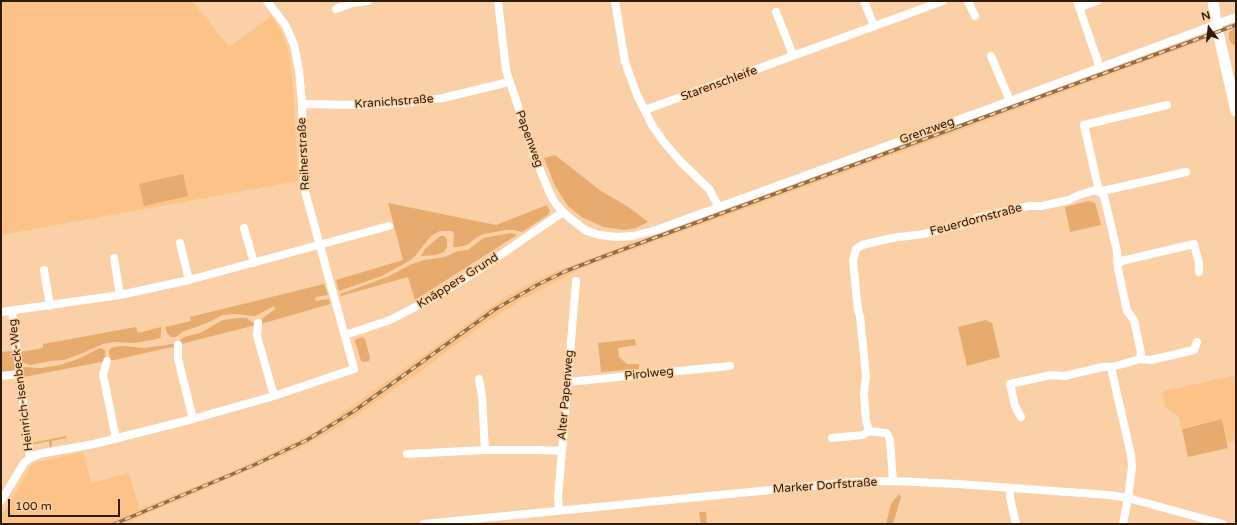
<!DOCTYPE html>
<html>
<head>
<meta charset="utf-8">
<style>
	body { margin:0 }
	#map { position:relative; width:1237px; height:525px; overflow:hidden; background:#fbd0a6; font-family:"Varela Round",sans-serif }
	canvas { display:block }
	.frame { position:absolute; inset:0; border:2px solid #2e1b05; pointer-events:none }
	.north { position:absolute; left:1189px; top:8px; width:40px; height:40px; -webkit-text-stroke:3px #fbd0a6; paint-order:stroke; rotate:345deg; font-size:11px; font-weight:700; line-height:16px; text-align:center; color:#2e1b05 }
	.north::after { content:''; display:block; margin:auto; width:14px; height:18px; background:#2e1b05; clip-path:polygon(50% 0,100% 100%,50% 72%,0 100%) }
	.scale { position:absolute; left:8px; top:499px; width:112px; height:18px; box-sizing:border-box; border:2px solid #2e1b05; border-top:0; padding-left:5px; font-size:12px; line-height:14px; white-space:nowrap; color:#2e1b05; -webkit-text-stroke:3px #fbd0a6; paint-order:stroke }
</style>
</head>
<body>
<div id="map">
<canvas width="1237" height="525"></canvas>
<div class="frame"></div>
<div class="north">N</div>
<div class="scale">100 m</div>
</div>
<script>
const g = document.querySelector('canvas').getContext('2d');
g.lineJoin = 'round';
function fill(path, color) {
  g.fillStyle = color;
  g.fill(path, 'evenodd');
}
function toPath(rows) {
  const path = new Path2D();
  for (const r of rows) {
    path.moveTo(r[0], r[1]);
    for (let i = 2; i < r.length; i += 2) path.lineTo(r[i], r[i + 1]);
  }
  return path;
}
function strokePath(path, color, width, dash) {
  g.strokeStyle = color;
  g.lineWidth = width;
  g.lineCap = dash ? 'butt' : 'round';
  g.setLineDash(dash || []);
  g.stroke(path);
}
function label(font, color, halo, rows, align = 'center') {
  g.font = font + ' "Varela Round",sans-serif';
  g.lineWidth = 3;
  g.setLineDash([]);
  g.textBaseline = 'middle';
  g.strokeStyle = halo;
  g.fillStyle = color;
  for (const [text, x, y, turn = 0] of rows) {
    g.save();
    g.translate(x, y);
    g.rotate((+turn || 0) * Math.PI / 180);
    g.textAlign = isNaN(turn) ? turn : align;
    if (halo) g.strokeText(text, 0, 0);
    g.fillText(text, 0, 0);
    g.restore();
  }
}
fill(toPath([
	[1,1,192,1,229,47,272,16,284,36,290,59,294,101,298,181,1,235],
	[1236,23,1236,27,1226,30,1207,39,950,134,580,269,523,299,481,326,414,376,342,425,300,448,135,519,123,524,1,524,1,517,33,463,83,452,91,483,129,473,139,509,233,471,317,431,501,300,527,285,552,273,637,241,686,224,1224,25],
	[1236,375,1236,440,1228,443,1222,419,1181,428,1179,417,1166,408,1162,392]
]), '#fcc286');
fill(toPath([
	[1236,27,1236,46,1231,43,1229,39,1229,32],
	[555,155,601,191,630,208,648,222,636,228,624,230,604,227,583,218,568,206,555,186,544,158],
	[183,174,188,196,144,206,139,184],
	[1089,201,1095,203,1096,206,1101,225,1070,232,1065,207],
	[388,203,496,225,547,205,550,211,548,215,522,232,514,230,507,230,484,234,477,237,467,245,459,247,453,247,454,234,452,231,440,231,431,236,415,256,409,261,382,276,339,291,336,280,403,260],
	[510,233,517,235,415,300,408,277,341,296,340,294,387,277,412,264,424,260,445,257,458,251,468,250,483,238],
	[440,236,444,236,447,239,447,247,444,252,436,255,421,256,425,249],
	[324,284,328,295,316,297,315,301,329,299,330,304,261,324,263,318,275,309,274,306,255,316,234,314,223,315,207,323,182,332,176,337,171,337,167,333,165,327,191,321,190,317],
	[238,318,247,318,256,325,181,344,180,340,184,337,200,333,223,320],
	[986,320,992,323,1000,357,967,366,958,327],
	[136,327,138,333,161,327,161,336,160,338,153,340,133,343,114,342,103,344,78,355,64,360,51,361,30,365,21,362,21,352,43,348,43,344],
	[363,337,365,339,370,357,369,361,363,362,361,361,355,341,356,339],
	[635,339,636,345,618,348,619,357,627,364,639,364,639,369,601,372,598,343],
	[173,344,176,346,110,361,109,351,111,348,114,347,123,346,144,348],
	[100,348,105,350,106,361,24,377,22,367,41,368,60,365,78,359],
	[13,351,16,373,1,375,1,352],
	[1222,419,1228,448,1188,457,1182,429],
	[66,436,66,444,65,438,52,441,52,446,50,447,49,441,31,445,31,443],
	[899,494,901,497,893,524,886,524,891,504],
	[699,512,706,512,707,524,701,524]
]), '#e7ab6d');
strokePath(toPath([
	[498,1,506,70,534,155,550,194,556,204,563,212,571,219,585,230,599,235,617,237,633,236,656,230,1010,101,1236,17],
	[615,1,625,62,637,95,652,125,663,141,680,161,709,189,719,207],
	[864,1,874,26],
	[968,1,975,16],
	[1077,1,1100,68],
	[1080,7,1097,1],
	[336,9,352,3,368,1],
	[776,12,793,55],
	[991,56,1010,101],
	[302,104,359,105,404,103,443,98,509,82],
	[1167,105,1084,125,1099,191,1107,190,1186,172],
	[645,110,943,1],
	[244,228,254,263],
	[180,243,189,280],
	[114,258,120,295],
	[1117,262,1194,244,1199,263,1199,272],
	[44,270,50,306],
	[1,312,120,295,189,280,389,226],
	[12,312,30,458],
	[258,323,257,336,274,396],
	[345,335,390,320,431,299,477,271,563,212],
	[178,345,178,359,193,419],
	[1140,359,1151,360,1194,350,1197,342],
	[107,361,103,374,116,439],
	[1,376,19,374],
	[479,379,482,396,485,450],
	[568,382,730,366],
	[1021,417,1015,406,1010,384,1051,375,1065,376,1102,367,1112,367],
	[832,438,863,435,869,431],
	[407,454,485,450,540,450,562,451],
	[893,481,890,441,888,435,886,433,869,431,866,420,864,393,866,376,860,316,858,310,853,261,856,249,862,245,892,238,923,234,972,222,977,218,1029,206,1042,206,1069,200,1079,195,1092,191,1099,191,1104,196,1117,251,1118,269,1127,311,1134,320,1141,353,1140,359,1112,367,1112,372,1131,455,1132,467,1128,498,1123,524],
	[1010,488,1010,498,1016,524],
	[1,501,24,463,30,458,39,454,94,444,193,419,274,396,354,369,304,188,302,104,299,70,294,45,286,26,267,1],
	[559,510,558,496,562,451,576,281],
	[424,524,852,482,893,481,958,484,1109,495,1128,498,1223,524]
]), '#fff', 8);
strokePath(toPath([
	[1213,1,1216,24,1236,111]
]), '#fff', 11);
const rail = toPath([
	[114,524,254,465,307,440,354,411,494,310,537,285,566,271,605,256,1236,25]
]);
strokePath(rail, '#8c6e4f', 3.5);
strokePath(rail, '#fbd0a6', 2, [6]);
label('12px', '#2e1b05', '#fbd0a6', [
	["Starenschleife",719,84,-20],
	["Kranichstraße",394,102,-4],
	["Grenzweg",927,131,-20],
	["Papenweg",529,139,70],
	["Reiherstraße",304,154,-93],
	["Feuerdornstraße",976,220,-15],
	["Knäppers Grund",458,281,-32],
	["Pirolweg",649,374,-6],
	["Heinrich-Isenbeck-Weg",21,385,-97],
	["Alter Papenweg",566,395,-85],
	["Marker Dorfstraße",825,486,-4]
]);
</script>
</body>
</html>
